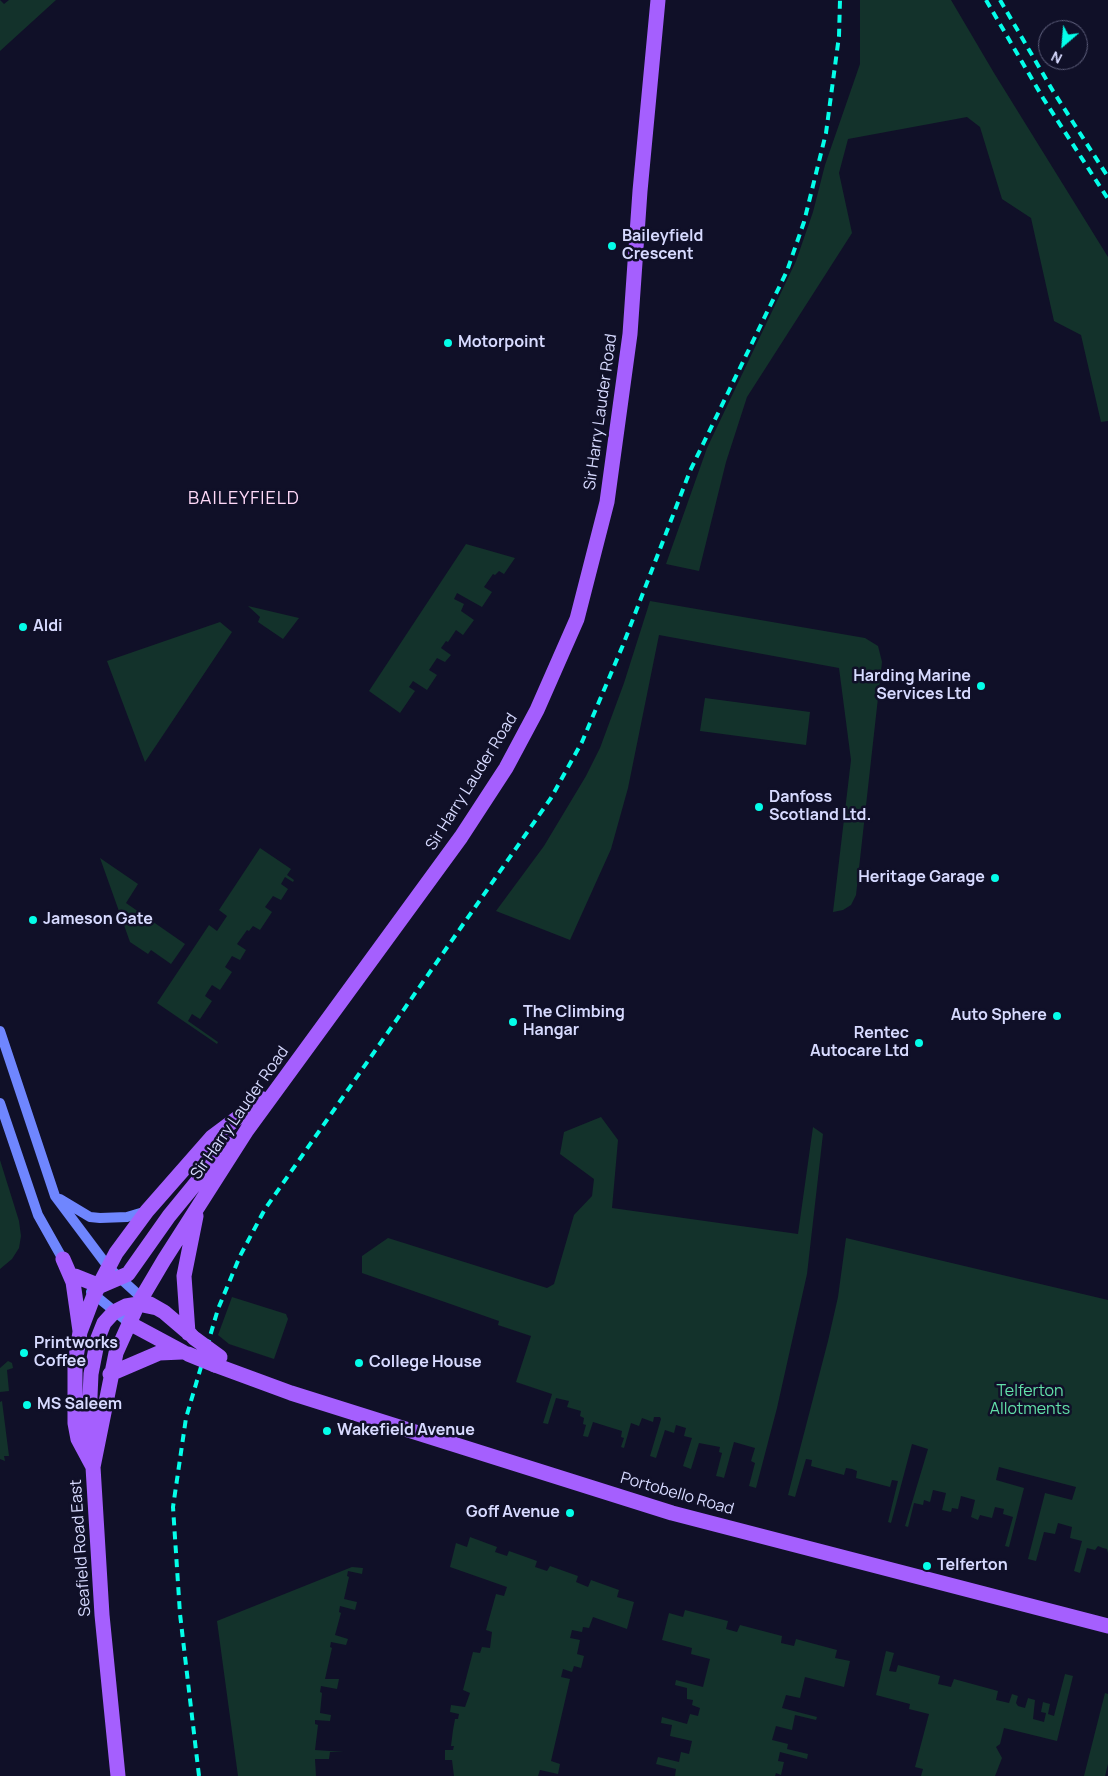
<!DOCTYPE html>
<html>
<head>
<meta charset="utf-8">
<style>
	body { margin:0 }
	#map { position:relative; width:1108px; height:1776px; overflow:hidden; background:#101028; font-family:Manrope,sans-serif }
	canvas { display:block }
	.north { position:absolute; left:1038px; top:20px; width:50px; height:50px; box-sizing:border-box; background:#101028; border:1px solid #60617e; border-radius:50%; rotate:207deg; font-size:14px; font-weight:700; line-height:20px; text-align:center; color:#d7daff }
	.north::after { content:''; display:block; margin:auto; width:18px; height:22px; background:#04fee9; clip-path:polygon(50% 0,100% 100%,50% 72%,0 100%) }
</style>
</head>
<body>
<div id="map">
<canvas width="1108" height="1776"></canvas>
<div class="north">N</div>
</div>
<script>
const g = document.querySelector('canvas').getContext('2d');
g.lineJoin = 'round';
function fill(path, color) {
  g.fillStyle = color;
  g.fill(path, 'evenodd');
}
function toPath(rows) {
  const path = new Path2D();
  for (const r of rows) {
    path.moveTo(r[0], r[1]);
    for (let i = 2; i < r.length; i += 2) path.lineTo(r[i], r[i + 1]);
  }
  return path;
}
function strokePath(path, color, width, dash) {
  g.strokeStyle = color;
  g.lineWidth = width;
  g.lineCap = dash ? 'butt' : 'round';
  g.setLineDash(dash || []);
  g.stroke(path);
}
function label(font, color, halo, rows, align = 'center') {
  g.font = font + ' Manrope,sans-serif';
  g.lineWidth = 5;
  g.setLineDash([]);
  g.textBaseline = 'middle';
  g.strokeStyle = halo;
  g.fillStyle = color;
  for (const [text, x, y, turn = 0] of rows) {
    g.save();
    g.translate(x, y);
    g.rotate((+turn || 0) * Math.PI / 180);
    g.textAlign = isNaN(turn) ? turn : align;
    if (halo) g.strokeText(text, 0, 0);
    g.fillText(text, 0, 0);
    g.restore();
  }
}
fill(toPath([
	[0,0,4,4,9,0,56,0,0,51],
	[860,0,951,0,994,73,1108,257,1108,421,1101,422,1081,335,1054,321,1031,218,1002,199,980,127,967,117,848,139,839,173,852,233,747,397,726,462,699,571,666,564,707,448,796,261,813,212,825,165,860,64],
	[466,544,515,558,504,574,499,571,495,575,493,574,484,587,492,592,482,607,457,593,454,599,464,604,461,611,474,620,463,635,456,630,448,642,446,641,441,648,451,655,445,662,437,658,429,670,437,675,427,690,413,681,409,687,415,691,400,713,369,691],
	[650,601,865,638,878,646,882,662,856,895,851,905,843,910,833,912,851,760,839,668,659,635,628,788,611,849,570,940,496,911,544,846,586,776,600,748,624,683],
	[248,606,299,618,283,639,258,622,260,617],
	[220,622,232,632,145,762,107,661],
	[705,698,810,712,806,745,700,731],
	[260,848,291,869,287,875,294,880,293,882,285,877,281,884,288,889,281,900,273,896,265,907,272,912,260,930,253,926,249,931,247,930,237,944,246,950,240,960,232,956,225,967,232,972,220,990,212,985,208,991,205,996,212,1001,200,1019,192,1014,188,1021,218,1042,217,1044,157,1003,209,925,217,931,227,916,219,910],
	[100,858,138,884,126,903,185,944,171,964,151,950,148,954,130,942],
	[601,1117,618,1140,612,1208,798,1234,813,1127,823,1134,807,1274,777,1408,756,1488,749,1486,755,1463,751,1461,755,1448,734,1442,724,1478,721,1477,716,1476,722,1453,719,1452,720,1447,699,1443,691,1469,683,1466,692,1438,684,1436,686,1428,676,1425,674,1433,665,1430,656,1458,650,1456,661,1419,660,1417,654,1417,653,1422,642,1418,639,1426,631,1423,624,1448,621,1447,624,1438,621,1437,622,1431,593,1422,588,1437,583,1436,586,1425,583,1424,584,1418,580,1416,581,1411,567,1407,569,1401,556,1398,548,1424,543,1423,552,1394,516,1382,531,1336,498,1325,499,1321,362,1273,362,1256,388,1238,547,1288,554,1284,574,1215,592,1196,594,1179,560,1154,564,1132],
	[0,1160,19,1221,21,1236,19,1248,12,1259,0,1269],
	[846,1238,1108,1300,1108,1553,1107,1549,1103,1548,1098,1546,1095,1550,1087,1548,1080,1573,1074,1571,1082,1541,1070,1538,1072,1527,1058,1523,1055,1534,1044,1532,1036,1561,1028,1559,1045,1493,1072,1500,1076,1487,999,1467,996,1480,1024,1488,1009,1547,1005,1546,1013,1517,1003,1514,1004,1509,995,1507,992,1518,980,1515,978,1520,971,1517,975,1500,961,1496,958,1509,952,1508,951,1512,942,1510,946,1493,933,1490,930,1502,924,1500,923,1505,914,1503,908,1527,905,1526,928,1449,912,1444,891,1523,888,1522,898,1481,892,1480,890,1487,856,1478,857,1471,852,1469,846,1468,844,1475,811,1466,812,1460,806,1459,795,1497,788,1495,828,1341,838,1297],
	[232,1297,286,1314,288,1319,274,1359,229,1344,218,1335],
	[8,1361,12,1363,13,1368,7,1370,9,1391,0,1392,0,1368],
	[2,1401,9,1456,4,1456,5,1461,0,1459,0,1402],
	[470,1537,497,1547,495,1552,507,1556,509,1551,537,1561,535,1567,547,1571,550,1566,578,1576,576,1582,588,1587,591,1580,619,1590,617,1597,634,1602,627,1629,593,1617,589,1628,583,1627,582,1632,572,1630,570,1638,580,1640,577,1654,584,1656,581,1668,574,1666,572,1672,563,1669,561,1677,570,1679,551,1761,560,1764,558,1774,540,1770,538,1776,454,1776,452,1760,445,1760,445,1750,453,1750,454,1746,451,1746,453,1730,455,1719,458,1719,459,1714,450,1712,451,1705,465,1707,470,1693,463,1690,473,1652,480,1653,482,1647,490,1648,492,1632,486,1630,496,1594,504,1596,507,1587,450,1567,456,1543,467,1547],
	[352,1567,363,1568,362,1574,348,1571,347,1576,349,1577,344,1599,357,1602,355,1610,340,1606,339,1612,341,1613,335,1635,348,1639,346,1645,331,1642,330,1647,332,1648,325,1679,339,1679,337,1689,321,1686,320,1692,322,1693,320,1713,331,1715,330,1721,315,1720,315,1724,318,1725,315,1750,344,1752,330,1752,329,1759,315,1759,316,1776,238,1776,217,1621],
	[685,1610,728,1621,726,1629,737,1632,740,1625,782,1636,781,1643,794,1646,796,1639,837,1650,835,1658,850,1661,844,1687,805,1677,800,1698,786,1695,782,1708,817,1717,816,1720,795,1715,792,1730,776,1726,772,1740,788,1744,787,1749,808,1754,807,1759,780,1752,778,1761,784,1762,781,1775,776,1773,775,1776,675,1776,676,1769,656,1764,658,1757,679,1762,681,1752,689,1754,692,1741,670,1736,672,1725,661,1723,662,1717,687,1724,690,1714,698,1716,700,1708,692,1705,693,1700,687,1699,687,1688,675,1685,676,1680,703,1687,710,1659,691,1654,692,1648,662,1640,669,1613,683,1617],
	[886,1651,894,1653,889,1671,896,1672,898,1665,940,1676,938,1684,951,1687,954,1679,998,1691,996,1700,1009,1703,1012,1694,1018,1696,1016,1703,1018,1706,1025,1708,1028,1698,1035,1700,1033,1719,1044,1722,1046,1713,1041,1712,1043,1702,1050,1704,1048,1714,1054,1716,1065,1674,1073,1676,1057,1741,1004,1728,1000,1744,996,1747,1002,1758,995,1776,921,1776,923,1769,915,1767,929,1714,909,1709,910,1704,876,1695],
	[1105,1693,1108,1694,1108,1764,1105,1776,1084,1776]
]), '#13322b');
strokePath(toPath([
	[0,1031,55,1196,109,1268,142,1298],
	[0,1103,38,1215,65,1263],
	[60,1199,90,1217,100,1218,127,1217,147,1211],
	[91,1292,129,1323]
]), '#6f86fe', 10);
strokePath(toPath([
	[63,1259,73,1282,80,1331],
	[75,1276,100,1286,128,1274,169,1216,228,1144],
	[150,1304,164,1312,191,1335],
	[129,1323,183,1352],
	[188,1333,184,1276,196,1216],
	[215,1365,291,1393,672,1513,1108,1626],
	[110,1374,159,1353,182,1352],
	[91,1448,89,1419,91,1374,98,1338,104,1323,114,1312,126,1306,138,1304,157,1308],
	[93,1467,78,1439,75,1423,75,1364,80,1332,94,1295,116,1253,147,1211,212,1137,263,1099],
	[118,1776,102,1615,93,1467,116,1353,138,1304,164,1260,247,1130,461,837,506,768,537,710,577,619,607,502,630,334,640,191,658,0]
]), '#a55ffe', 15);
strokePath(toPath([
	[986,0,1043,98,1108,199],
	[1000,0,1053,91,1108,177],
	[199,1776,180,1614,173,1507,186,1418,218,1309,240,1256,265,1209,551,798,582,742,623,645,690,471,787,271,804,222,826,133,839,36,840,0]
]), '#04fee9', 4, [8, 6]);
strokePath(toPath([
	[194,1338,220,1357],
	[188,1354,215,1365]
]), '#a55ffe', 15);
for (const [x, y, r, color] of [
	[612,246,5,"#04fee9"],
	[448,343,5,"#04fee9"],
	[23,627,5,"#04fee9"],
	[981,686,5,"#04fee9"],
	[759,807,5,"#04fee9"],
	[995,878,5,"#04fee9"],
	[33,920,5,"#04fee9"],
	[1057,1016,5,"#04fee9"],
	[513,1022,5,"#04fee9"],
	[919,1043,5,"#04fee9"],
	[24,1353,5,"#04fee9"],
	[359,1363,5,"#04fee9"],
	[27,1405,5,"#04fee9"],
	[327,1431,5,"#04fee9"],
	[570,1513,5,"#04fee9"],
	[927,1566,5,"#04fee9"]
]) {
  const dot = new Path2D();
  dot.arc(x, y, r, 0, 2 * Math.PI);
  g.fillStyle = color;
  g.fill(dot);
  strokePath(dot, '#101028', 2);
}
label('bold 16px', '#d7daff', '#101028', [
	["Baileyfield",622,237],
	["Crescent",622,255],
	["Motorpoint",458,343],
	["Aldi",33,627],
	["Harding Marine",971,677,"right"],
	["Services Ltd",971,695,"right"],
	["Danfoss",769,798],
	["Scotland Ltd.",769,816],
	["Heritage Garage",985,878,"right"],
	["Jameson Gate",43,920],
	["The Climbing",523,1013],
	["Hangar",523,1031],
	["Auto Sphere",1047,1016,"right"],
	["Rentec",909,1034,"right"],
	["Autocare Ltd",909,1052,"right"],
	["Printworks",34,1344],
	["Coffee",34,1362],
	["College House",369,1363],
	["MS Saleem",37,1405],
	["Wakefield Avenue",337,1431],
	["Goff Avenue",560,1513,"right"],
	["Telferton",937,1566]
], 'left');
label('16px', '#d7daff', '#101028', [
	["Sir Harry Lauder Road",601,412,-82],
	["Sir Harry Lauder Road",472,782,-58],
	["Sir Harry Lauder Road",240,1113,-55],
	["Portobello Road",677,1494,16],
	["Seafield Road East",81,1548,-94]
]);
label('16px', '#62e0a9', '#101028', [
	["Telferton",1030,1392],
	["Allotments",1030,1410]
]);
g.letterSpacing = '1px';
label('18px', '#ffd9f8', '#101028', [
	["BAILEYFIELD",244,499]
]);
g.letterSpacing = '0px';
</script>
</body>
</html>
